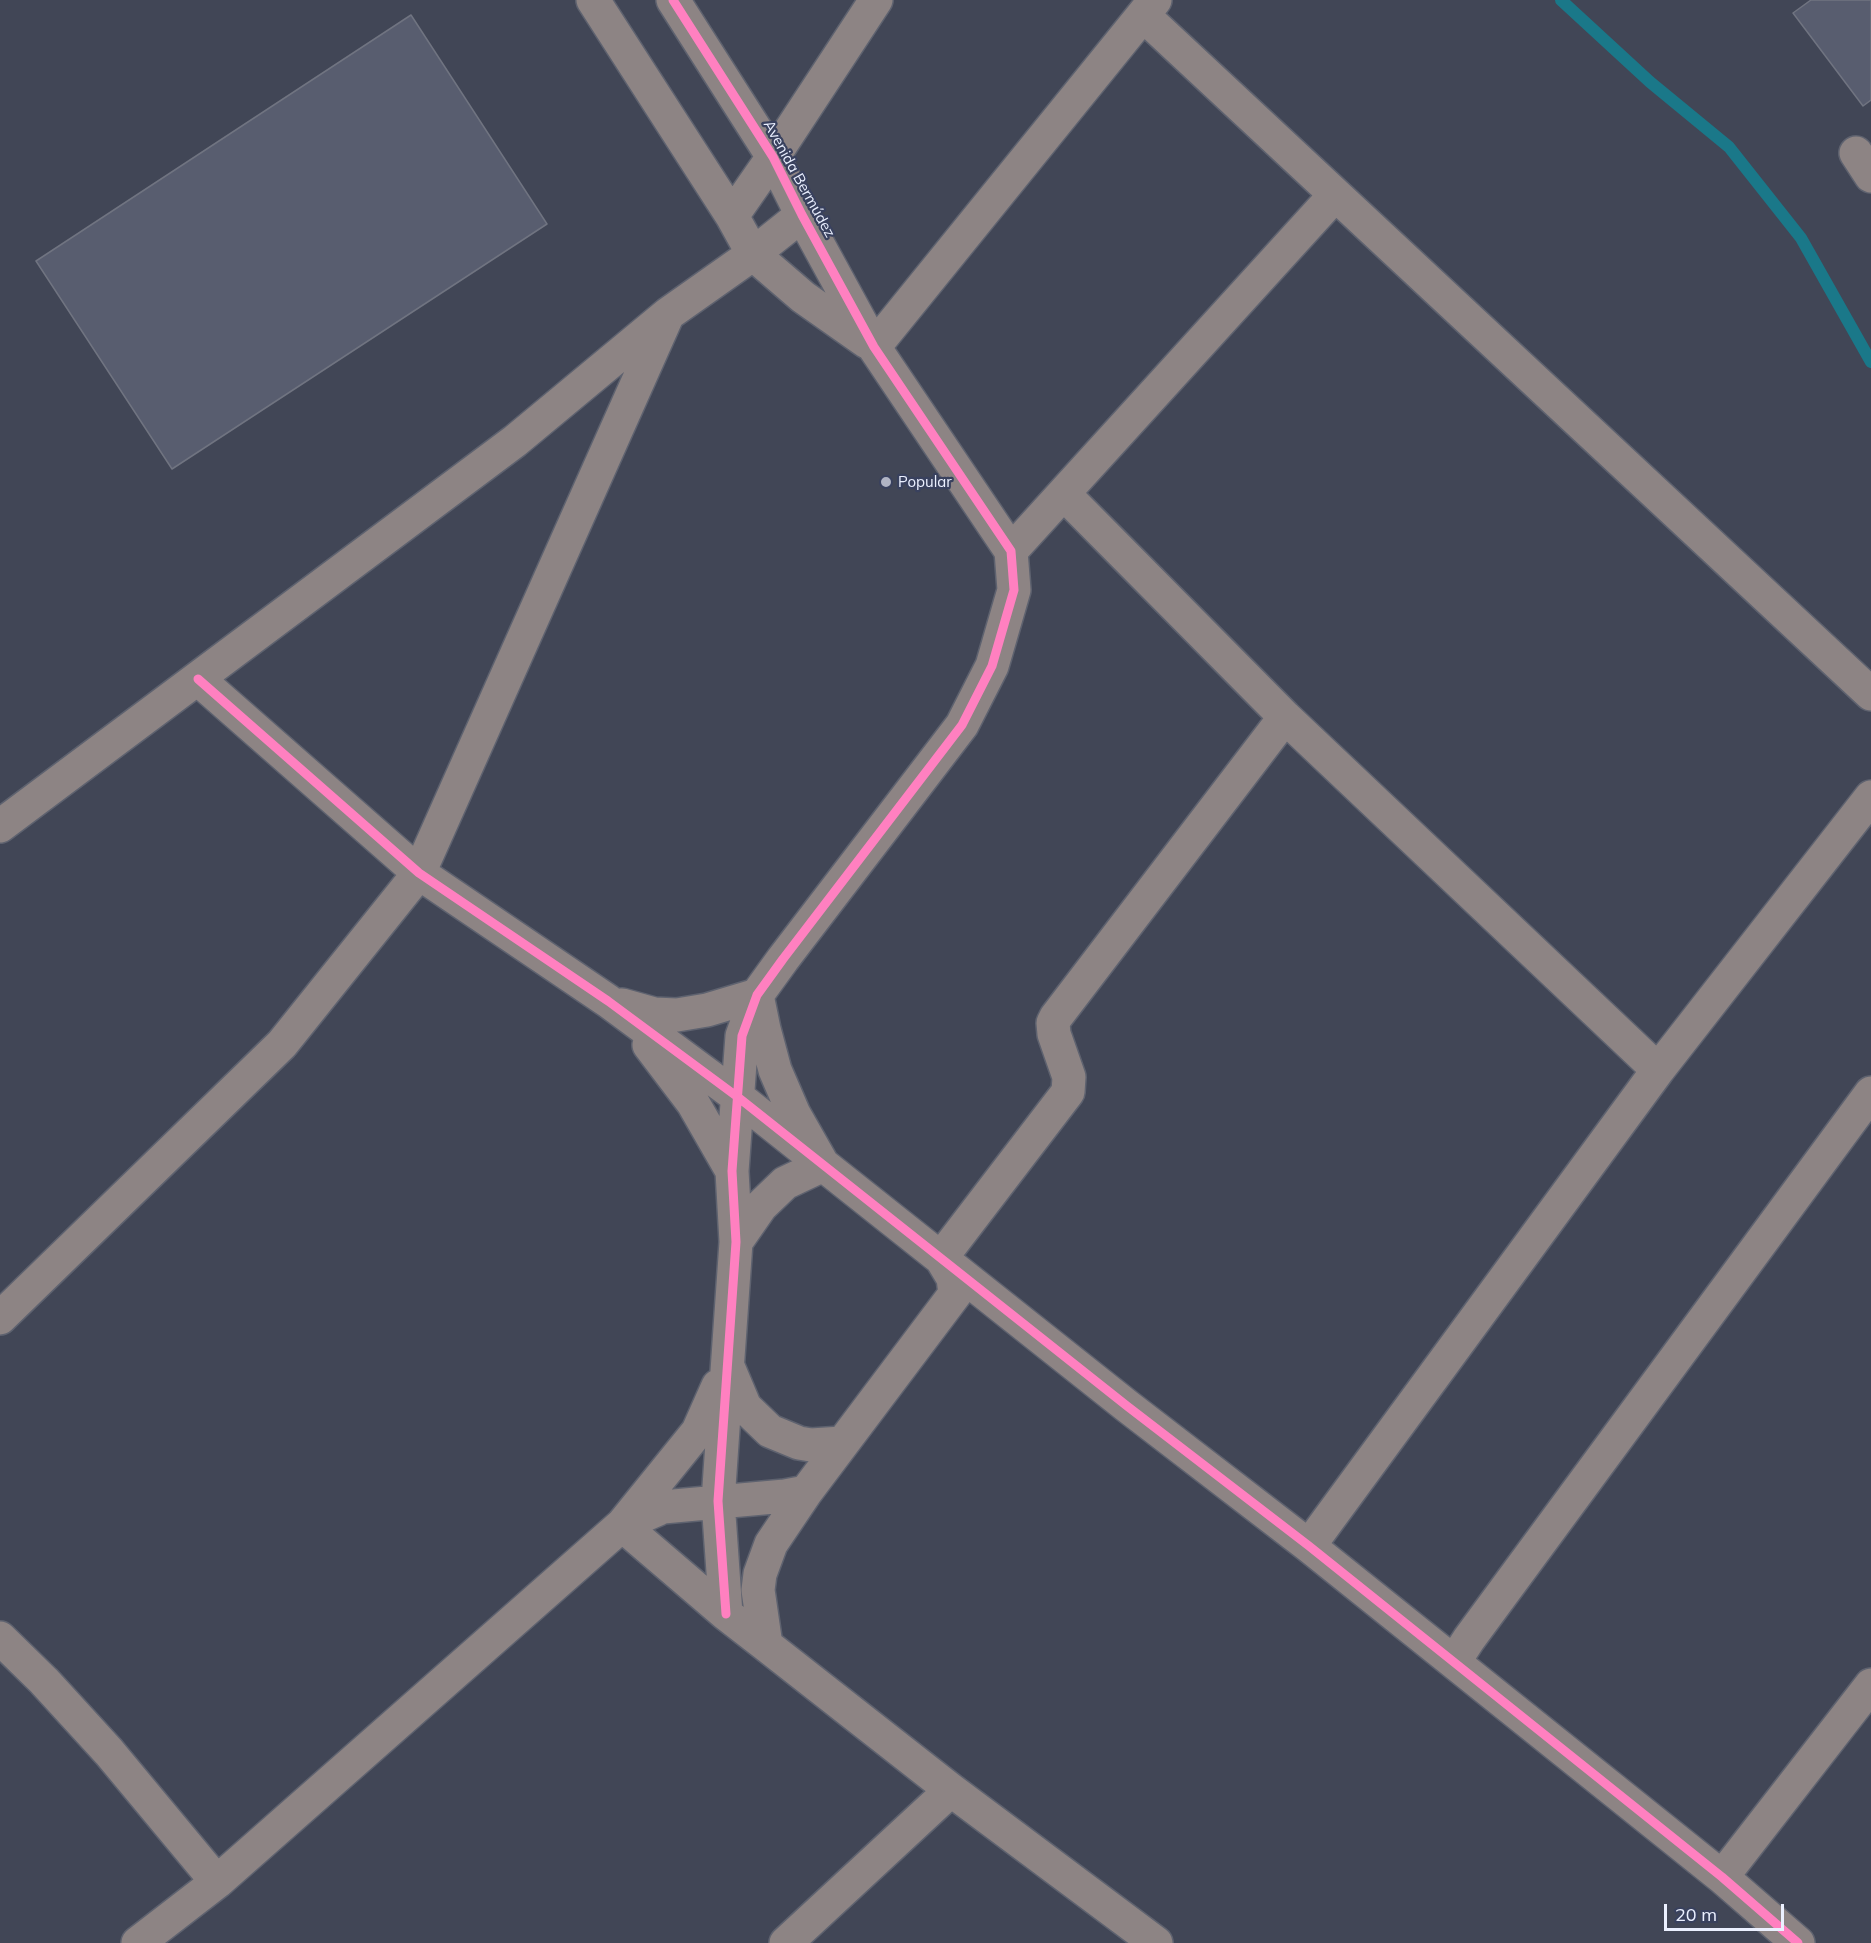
<!DOCTYPE html>
<html>
<head>
<meta charset="utf-8">
<style>
	body { margin:0 }
	#map { position:relative; width:1871px; height:1943px; overflow:hidden; background:#414656; font-family:Mulish,sans-serif }
	canvas { display:block }
	.scale { position:absolute; left:1664px; top:1904px; width:120px; height:27px; box-sizing:border-box; border:3px solid #ebf0ff; border-top:0; padding-left:8px; font-size:18px; line-height:21px; white-space:nowrap; color:#ebf0ff; -webkit-text-stroke:4px #39415e; paint-order:stroke }
</style>
</head>
<body>
<div id="map">
<canvas width="1871" height="1943"></canvas>
<div class="scale">20 m</div>
</div>
<script>
const g = document.querySelector('canvas').getContext('2d');
g.lineJoin = 'round';
function toPath(rows) {
  const path = new Path2D();
  for (const r of rows) {
    path.moveTo(r[0], r[1]);
    for (let i = 2; i < r.length; i += 2) path.lineTo(r[i], r[i + 1]);
  }
  return path;
}
function strokePath(path, color, width, dash) {
  g.strokeStyle = color;
  g.lineWidth = width;
  g.lineCap = dash ? 'butt' : 'round';
  g.setLineDash(dash || []);
  g.stroke(path);
}
function fill(path, color) {
  g.fillStyle = color;
  g.fill(path, 'evenodd');
}
function label(font, color, halo, rows, align = 'center') {
  g.font = font + ' Mulish,sans-serif';
  g.lineWidth = 4.5;
  g.setLineDash([]);
  g.textBaseline = 'middle';
  g.strokeStyle = halo;
  g.fillStyle = color;
  for (const [text, x, y, turn = 0] of rows) {
    g.save();
    g.translate(x, y);
    g.rotate((+turn || 0) * Math.PI / 180);
    g.textAlign = isNaN(turn) ? turn : align;
    if (halo) g.strokeText(text, 0, 0);
    g.fillText(text, 0, 0);
    g.restore();
  }
}
strokePath(toPath([
	[1561,0,1650,82,1729,147,1801,238,1871,362]
]), '#1a7889', 12);
const building = toPath([
	[1811,0,1871,0,1871,100,1863,106,1793,13,1811,0],
	[411,15,547,224,172,469,36,261,411,15]
]);
fill(building, '#585d6f');
strokePath(building, '#707481', 1.5);
const minor = toPath([
	[593,0,732,216,753,254,803,297,867,342],
	[673,0,773,157,802,215,874,347,1011,551,1014,590,992,666,962,725,783,959,757,995,742,1036,732,1171,736,1242,718,1501,726,1614],
	[1144,16,1871,694],
	[1856,153,1871,176],
	[732,216,773,157,876,0],
	[874,347,1155,0],
	[1064,494,1285,717,1658,1070],
	[1011,551,1335,195],
	[198,679,419,873,608,1001,739,1098,1127,1406,1309,1546,1722,1877,1798,1943],
	[0,826,515,441,668,314,753,254,802,215],
	[622,1005,654,1014,677,1015,707,1010,757,995],
	[649,1045,693,1103,732,1171],
	[736,1242,761,1206,785,1183,823,1165,794,1114,775,1070,764,1029,757,995],
	[941,1258,1068,1092,1069,1077,1054,1034,1053,1023,1056,1017,1285,717],
	[0,1318,282,1044,419,873,668,314],
	[729,1369,745,1407,770,1431,799,1443,811,1445,842,1443],
	[626,1523,663,1507,785,1496,806,1492,955,1294,953,1278,941,1258],
	[622,1525,726,1614,766,1645,951,1790,1156,1943],
	[1309,1546,1658,1070,1871,797],
	[0,1638,44,1681,109,1752,217,1882],
	[766,1645,758,1590,760,1574,771,1544,806,1492],
	[1454,1662,1469,1639,1871,1093],
	[1722,1877,1871,1685],
	[138,1943,217,1882,622,1525,698,1431,718,1386],
	[786,1943,951,1790]
]);
strokePath(minor, '#5e626f', 36);
strokePath(minor, '#8d8484', 33);
strokePath(toPath([
	[673,0,773,157,802,215,874,347,1011,551,1014,590,992,666,962,725,783,959,757,995,742,1036,732,1171,736,1242,718,1501,726,1614],
	[198,679,419,873,608,1001,739,1098,1127,1406,1309,1546,1722,1877,1798,1943]
]), '#ff80c0', 9);
for (const [x, y, r, color] of [
	[886,482,6,"#b0b4c4"]
]) {
  const dot = new Path2D();
  dot.arc(x, y, r, 0, 2 * Math.PI);
  g.fillStyle = color;
  g.fill(dot);
  strokePath(dot, '#39415e', 2);
}
label('15px', '#ebf0ff', '#39415e', [
	["Avenida Bermúdez",799,179,61]
]);
label('15px', '#ebf0ff', '#39415e', [
	["Popular",898,482]
], 'left');
</script>
</body>
</html>
